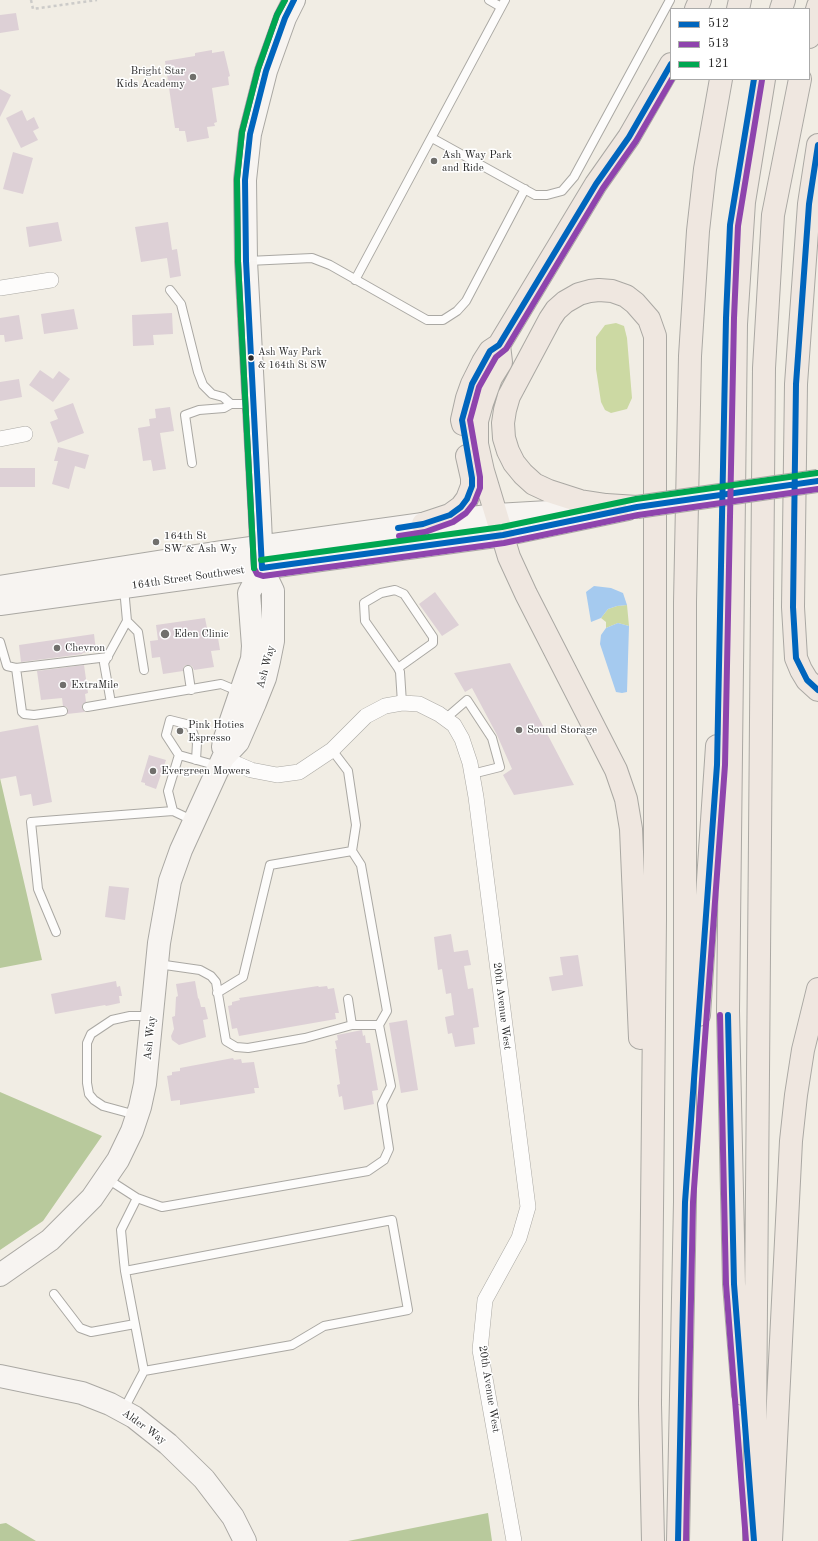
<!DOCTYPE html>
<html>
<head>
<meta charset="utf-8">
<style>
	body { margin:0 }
	#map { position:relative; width:818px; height:1541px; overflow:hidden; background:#f1ede4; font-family:"Old Standard TT",serif }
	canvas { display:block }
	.legend { position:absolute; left:670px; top:8px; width:140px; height:72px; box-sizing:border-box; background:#fff; border:1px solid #aaa; margin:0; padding:5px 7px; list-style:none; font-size:12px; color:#2b2b2b }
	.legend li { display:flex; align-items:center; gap:8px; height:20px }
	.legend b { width:20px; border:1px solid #aaa }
</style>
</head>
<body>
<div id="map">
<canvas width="818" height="1541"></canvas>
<ul class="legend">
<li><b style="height:5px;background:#0065bd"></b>512</li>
<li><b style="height:5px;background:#8e44ad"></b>513</li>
<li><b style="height:5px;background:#00a651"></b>121</li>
</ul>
</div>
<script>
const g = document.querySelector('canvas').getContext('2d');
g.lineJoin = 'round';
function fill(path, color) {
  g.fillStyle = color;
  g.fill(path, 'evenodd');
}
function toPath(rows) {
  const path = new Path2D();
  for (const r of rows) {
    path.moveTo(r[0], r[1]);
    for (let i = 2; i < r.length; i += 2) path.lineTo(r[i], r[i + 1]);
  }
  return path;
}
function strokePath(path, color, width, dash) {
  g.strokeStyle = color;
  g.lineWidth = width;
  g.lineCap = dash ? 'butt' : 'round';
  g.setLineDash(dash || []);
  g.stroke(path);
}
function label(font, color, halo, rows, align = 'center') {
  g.font = font + ' "Old Standard TT",serif';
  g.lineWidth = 3;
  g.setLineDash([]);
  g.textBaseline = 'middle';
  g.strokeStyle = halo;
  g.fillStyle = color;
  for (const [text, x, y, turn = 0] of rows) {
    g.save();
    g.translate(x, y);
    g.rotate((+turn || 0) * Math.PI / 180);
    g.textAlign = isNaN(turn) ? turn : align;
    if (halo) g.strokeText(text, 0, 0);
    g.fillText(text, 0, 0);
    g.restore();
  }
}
fill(toPath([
	[616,323,624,326,627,338,632,398,627,409,611,413,605,410,601,402,596,369,596,337,605,325],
	[627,605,629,626,618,623,606,628,606,622,601,618,608,609,617,606]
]), '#ccd9a3');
fill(toPath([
	[0,778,42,960,0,968],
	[0,1092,102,1136,43,1221,0,1250],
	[488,1513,492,1541,348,1541],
	[6,1523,36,1541,0,1541,0,1524]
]), '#b8c99c');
fill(toPath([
	[594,586,611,588,623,593,627,605,617,606,608,609,601,618,591,622,586,592],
	[618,623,629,626,627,692,622,693,616,692,600,644,601,635,606,628]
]), '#a5caef');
fill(toPath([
	[16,13,19,30,0,33,0,15],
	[212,50,212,53,224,51,230,76,228,77,229,85,212,88,217,122,214,123,215,126,207,127,209,138,187,142,185,131,179,131,179,128,175,128,165,61,195,56,195,53],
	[0,89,11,95,0,117],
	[22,110,27,121,34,117,39,128,33,131,38,140,21,148,6,118],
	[13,152,33,158,23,194,3,189],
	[58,222,62,241,29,247,26,227],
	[168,222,172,250,177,249,181,276,170,278,167,258,141,262,135,227],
	[74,309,78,329,44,334,41,314],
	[172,313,173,334,153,335,154,345,133,346,132,315],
	[19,315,23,339,5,342,4,335,0,335,0,318],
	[40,370,53,379,59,371,70,379,53,402,29,385],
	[19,379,22,397,0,401,0,382],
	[73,403,84,433,58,443,50,422,58,419,54,410],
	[170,407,174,431,160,433,166,469,153,471,151,460,143,461,138,428,150,426,149,419,156,418,155,409],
	[58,447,89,455,85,469,75,466,69,489,52,484,58,461,54,461],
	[0,468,35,468,35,487,0,487],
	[435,592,459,625,442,636,419,604],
	[205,618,208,633,217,632,220,650,211,651,214,667,194,670,192,666,188,665,184,666,183,671,163,674,160,657,152,658,150,641,158,640,156,625],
	[94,634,96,651,82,653,83,654,21,662,19,645],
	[510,663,574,785,514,795,503,775,512,769,497,735,472,688,465,692,454,673],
	[84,665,88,693,85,694,86,702,82,705,82,708,85,712,67,714,68,710,67,707,63,706,62,698,41,700,37,671],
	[38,725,52,802,33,806,31,794,20,796,16,776,0,779,0,732],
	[149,755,166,760,156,789,145,785,145,783,141,782],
	[109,886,129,888,125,920,105,917],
	[451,934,454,952,468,950,471,965,464,966,468,989,473,988,479,1027,473,1028,475,1044,455,1047,452,1033,448,1034,445,1017,454,1015,451,993,446,994,442,969,438,970,434,937],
	[578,955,583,986,552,991,549,977,563,975,560,957],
	[116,981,117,987,120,986,122,996,119,996,120,1003,106,1006,105,1005,55,1014,51,994],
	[195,981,198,998,199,999,201,1007,205,1007,208,1019,203,1020,206,1037,179,1045,172,1040,171,1036,174,1029,172,1017,175,1016,176,997,178,996,176,984],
	[318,986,319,987,327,986,328,989,334,988,339,1013,335,1013,336,1019,239,1036,237,1028,232,1029,228,1006,232,1005,232,1002,240,1000,239,998],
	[407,1020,418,1090,401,1093,389,1023],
	[362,1030,363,1036,365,1035,366,1043,370,1043,378,1090,372,1091,374,1104,344,1110,342,1096,339,1097,337,1085,340,1084,335,1049,337,1049,335,1041,338,1040,337,1035],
	[233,1058,234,1060,241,1059,242,1063,254,1062,259,1088,254,1088,255,1093,180,1105,180,1100,171,1101,167,1076,172,1075,172,1072,180,1071,180,1068]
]), '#ddd0d6');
const lane = toPath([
	[489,0,501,7],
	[432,138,535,195,547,195,562,191,574,177,670,0],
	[248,261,312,258,330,265,427,320,443,320,457,311,466,301,525,189],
	[355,280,505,0],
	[170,290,181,304,198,372,203,385,212,394,223,397,231,404],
	[192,463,185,415,199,410,224,408,231,404,253,404],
	[127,621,138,632,144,670],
	[0,642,7,666,16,668,22,712,24,714,34,715,63,711],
	[16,668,108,657],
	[398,668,433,643,433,637,404,594,395,590,381,593,364,603,365,621,398,668,400,672,402,703],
	[188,670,191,690],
	[111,703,104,663,127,621,124,588],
	[87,707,221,684,240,692],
	[445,719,467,700,492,738,500,767,472,774],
	[332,750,348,771,356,825,352,851],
	[179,755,168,791,173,811,194,821],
	[196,760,197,743,190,725,170,720,166,735,179,755,218,766],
	[56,932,38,889,31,822,173,811],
	[217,993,243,977,270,865,352,851,361,865,387,1011,379,1025],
	[348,999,352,1025],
	[136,1115,103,1106,94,1100,89,1094,87,1083,87,1043,91,1034,112,1020,130,1016,151,1016],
	[106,1178,137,1198,162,1207,368,1171,384,1160,389,1149,382,1104,391,1086,379,1025,352,1025,305,1038,248,1048,236,1047,226,1041,216,982,211,976,200,970,158,964],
	[125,1271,392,1220,408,1310,324,1326,292,1345,144,1371,135,1324,125,1271,124,1262,121,1230,137,1198],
	[54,1294,80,1328,91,1332,135,1324],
	[124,1409,144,1371]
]);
const street = toPath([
	[0,288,51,280],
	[0,439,25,434],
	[223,758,251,770,277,775,299,772,332,750,366,716,385,706,402,703,419,704,439,714,454,725,462,739,470,763,476,797,528,1207,519,1238,485,1300,480,1350,514,1541]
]);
const secondary = toPath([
	[0,587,221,552,423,524,496,515,566,511],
	[0,604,503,535,628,509],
	[223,747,224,741,252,659,253,646,249,593,262,568],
	[0,1275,50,1240,92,1198,118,1160,132,1131,140,1107,145,1084,159,943,170,881,181,850,223,758,238,742,255,703,265,678,269,661,273,641,273,591,262,568,260,519,246,261,245,180,250,134,266,71,285,18,294,0],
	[0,1376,82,1393,110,1404,134,1417,168,1444,204,1479,233,1517,245,1541]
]);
const highway = toPath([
	[696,9,700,0],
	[738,9,740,0],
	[781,9,784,0],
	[809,37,818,6],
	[818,145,809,204,796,384,793,607,796,658,801,670,807,680,818,690],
	[499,345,501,362,491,378,482,403,477,421,477,444,483,471,509,557,526,594,616,770,626,799,631,829,640,1038],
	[463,424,462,420,467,398,472,384,483,362,490,351,499,345,596,184,629,137,671,64],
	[637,507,606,505,580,501,549,491,534,484,523,474,514,463,508,451,504,438,503,423,505,410,509,396,550,319,556,310,565,302,579,294,590,291,599,290,612,291,626,296,635,303,649,319,655,336,655,920,650,1404,653,1541],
	[423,524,450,515,461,507,467,499,472,486,472,478,467,456],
	[699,1015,717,746],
	[743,1394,734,1284,728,1011,736,324,744,202,764,79],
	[678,1541,685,1202,685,602,690,356,698,231,705,169,721,79],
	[754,1541,764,368,773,215,800,79],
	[771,1541,791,1141,796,1095,803,1050,818,989]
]);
strokePath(lane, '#aaa8a3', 10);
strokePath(street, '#aaa8a3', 16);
strokePath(secondary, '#aaa8a3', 24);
strokePath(highway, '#aaa8a3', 24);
strokePath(toPath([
	[31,0,33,9,97,0]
]), '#cccbc9', 2.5, [3, 3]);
strokePath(lane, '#fdfcfb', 8);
strokePath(street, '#fdfcfb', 15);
strokePath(secondary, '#f7f4f1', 22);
strokePath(highway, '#efe7e0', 22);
const secondaryBridge = toPath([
	[637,507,818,481]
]);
strokePath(secondaryBridge, '#aaa8a3', 24, []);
strokePath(secondaryBridge, '#f7f4f1', 22);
strokePath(toPath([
	[294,0,285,18,266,71,250,134,245,180,246,261,262,568,503,535,637,507,818,481],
	[818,145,809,204,796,384,793,607,796,658,807,680,818,690],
	[398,528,423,524,450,515,461,507,467,499,472,486,472,478,462,420,472,384,490,351,499,345,596,184,629,137,671,64],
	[728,1015,734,1284,754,1541],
	[678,1541,685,1202,717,765,726,318,730,225,754,79]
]), '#0065bd', 6);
strokePath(toPath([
	[285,0,277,15,258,69,242,132,237,179,238,261,254,568,257,574,263,576,504,543,638,515,818,489],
	[399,536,425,532,453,522,466,513,474,503,480,488,480,477,470,420,479,387,496,357,506,349,603,188,636,141,672,79],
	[720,1015,726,1284,746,1541],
	[686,1541,693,1202,725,765,734,318,738,226,762,80]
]), '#8e44ad', 6);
strokePath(toPath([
	[261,560,502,527,636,499,817,473],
	[254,568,238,261,237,179,242,132,258,69,277,15,285,0]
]), '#00a651', 6);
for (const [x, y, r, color] of [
	[193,77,4,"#706f6c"],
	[434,161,4,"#706f6c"],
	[251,358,3.5,"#2b2b2b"],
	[156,542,4,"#706f6c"],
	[165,634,5,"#706f6c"],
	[57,648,4,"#706f6c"],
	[63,685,4,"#706f6c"],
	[519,730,4,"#706f6c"],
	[180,731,4,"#706f6c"],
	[153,771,4,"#706f6c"]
]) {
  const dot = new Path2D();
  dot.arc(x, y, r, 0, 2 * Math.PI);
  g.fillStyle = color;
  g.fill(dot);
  strokePath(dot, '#fff', 1.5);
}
label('10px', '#2b2b2b', '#fff', [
	["Ash Way Park",258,352],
	["& 164th St SW",258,365]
], 'left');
label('11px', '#2b2b2b', '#fff', [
	["Bright Star",185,71,"right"],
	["Kids Academy",185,84,"right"],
	["Ash Way Park",442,155],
	["and Ride",442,168],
	["164th St",164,536],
	["SW & Ash Wy",164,549],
	["Eden Clinic",174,634],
	["Chevron",65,648],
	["ExtraMile",71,685],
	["Pink Hoties",188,725],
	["Espresso",188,738],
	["Sound Storage",527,730],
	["Evergreen Mowers",161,771]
], 'left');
label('11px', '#2b2b2b', '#fff', [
	["164th Street Southwest",188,578,-8],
	["Ash Way",266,667,-75],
	["20th Avenue West",502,1006,83],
	["Ash Way",150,1038,-84],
	["20th Avenue West",489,1389,81],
	["Alder Way",144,1427,36]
]);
</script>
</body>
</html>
